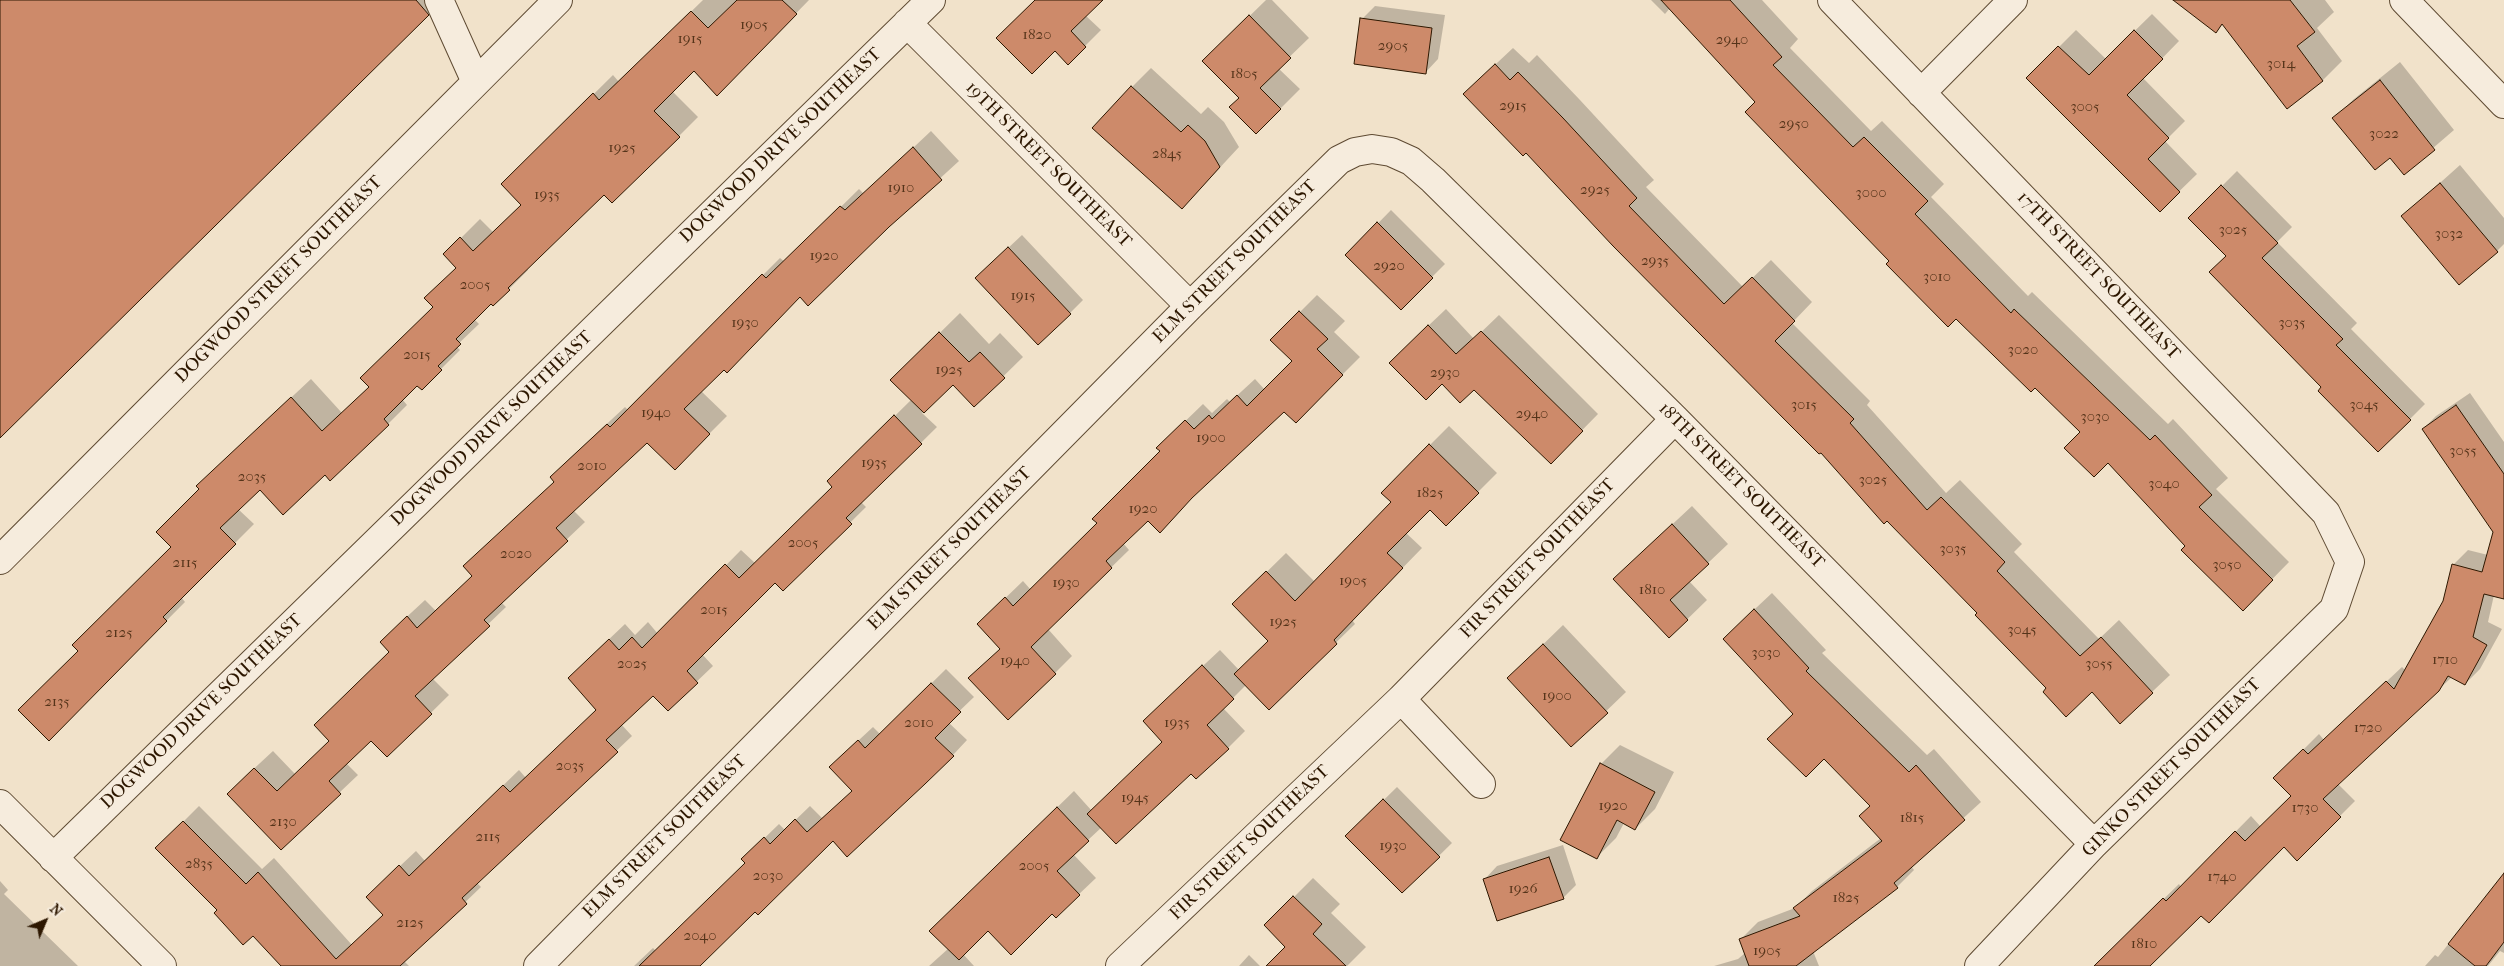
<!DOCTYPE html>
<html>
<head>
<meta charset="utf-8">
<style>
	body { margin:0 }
	#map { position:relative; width:2504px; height:966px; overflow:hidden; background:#f1e2ca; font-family:"IM FELL French Canon",serif }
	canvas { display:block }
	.north { position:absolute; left:20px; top:896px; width:50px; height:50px; -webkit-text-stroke:4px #f6ecdd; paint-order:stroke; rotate:45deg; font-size:14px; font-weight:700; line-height:20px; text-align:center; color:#2d1700 }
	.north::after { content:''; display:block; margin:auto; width:18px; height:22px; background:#2d1700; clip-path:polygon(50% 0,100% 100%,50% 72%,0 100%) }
</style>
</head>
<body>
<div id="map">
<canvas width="2504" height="966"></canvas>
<div class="north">N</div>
</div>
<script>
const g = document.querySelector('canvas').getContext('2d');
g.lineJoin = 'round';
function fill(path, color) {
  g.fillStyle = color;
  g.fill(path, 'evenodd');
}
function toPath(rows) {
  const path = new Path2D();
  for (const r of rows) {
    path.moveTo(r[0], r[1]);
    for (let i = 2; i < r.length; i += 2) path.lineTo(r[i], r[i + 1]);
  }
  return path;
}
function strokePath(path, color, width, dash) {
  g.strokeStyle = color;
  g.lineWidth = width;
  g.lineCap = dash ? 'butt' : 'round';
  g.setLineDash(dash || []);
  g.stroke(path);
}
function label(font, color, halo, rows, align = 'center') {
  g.font = font + ' "IM FELL French Canon",serif';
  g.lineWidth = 5;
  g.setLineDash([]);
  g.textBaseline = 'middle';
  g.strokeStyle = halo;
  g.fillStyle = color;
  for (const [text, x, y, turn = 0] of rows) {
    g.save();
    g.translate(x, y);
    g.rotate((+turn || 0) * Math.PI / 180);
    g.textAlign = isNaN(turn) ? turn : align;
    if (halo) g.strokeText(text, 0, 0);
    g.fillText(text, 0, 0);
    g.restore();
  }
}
fill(toPath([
	[0,0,442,0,0,437],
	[703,0,809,0,736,75,694,70,672,91,698,117,679,136,604,193,527,268,528,270,509,289,474,319,479,324,456,346,460,350,422,388,417,384,402,399,407,405,388,424,325,474,261,489,238,509,254,524,181,597,185,602,49,739,80,651,173,547,200,489,217,467,311,379,342,413,370,386,434,307,458,267,445,254,480,219,493,232,523,204,503,184,613,75,619,82],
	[1037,0,1100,0,1085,15,1101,30,1068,63],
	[1266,0,1272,0,1309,38,1278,68,1300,89,1256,133,1240,97,1223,42],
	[1651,0,1762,0,1798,39,1790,48,1871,131,1882,121,1944,184,1931,197,2028,296,2032,292,2168,424,2173,419,2228,478,2216,489,2289,562,2243,609,2081,432,2035,386,1891,261,1756,102,1670,8,1665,14],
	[2175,0,2325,0,2334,12,2317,28,2342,61,2323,80,2287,108,2223,24,2216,31],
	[1375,6,1445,15,1438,59,1425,73,1362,19],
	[2152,14,2179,41,2143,78,2185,121,2165,141,2197,174,2160,210,2028,78,2076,30,2106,59],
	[1513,48,1529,63,1537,55,1580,100,1654,180,1646,187,1743,287,1771,260,1812,302,1792,323,1870,401,1867,405,1946,493,1960,480,2022,544,2014,552,2099,639,2119,620,2170,675,2120,722,2092,691,2048,688,1482,77],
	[2400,62,2454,130,2404,173,2390,156,2334,118,2354,99],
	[1151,68,1201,114,1208,107,1224,122,1239,147,1201,188,1132,87],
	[931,131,959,161,888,226,800,296,701,391,727,416,675,468,647,441,573,510,585,522,501,602,506,607,432,678,449,695,387,756,371,739,346,763,358,775,281,848,246,776,273,751,295,774,331,741,390,652,399,624,425,600,436,611,473,576,555,481,551,477,569,459,625,407,628,410,780,258,785,262,859,189,864,194],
	[2460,165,2504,218,2504,244,2497,251,2403,216],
	[2237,171,2292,227,2277,242,2357,323,2351,329,2425,404,2378,451,2323,387,2227,256,2190,218],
	[1391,210,1445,264,1401,308,1347,255],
	[1022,235,1083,300,1070,313,990,265],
	[1317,295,1345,321,1334,332,1360,357,1296,421,1285,410,1148,519,1123,543,1129,550,1048,629,1072,656,1055,673,1001,648,996,607,1023,581,1031,590,1099,523,1162,451,1175,431,1203,404,1212,413,1227,399,1230,402,1255,379,1265,390,1294,361,1272,340],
	[1446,309,1474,339,1499,315,1598,414,1551,462,1474,388,1407,346],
	[960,313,989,344,1000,333,1023,357,974,405,953,383,922,413,937,427,861,502,866,507,783,589,775,581,702,654,713,666,668,709,653,694,621,724,632,736,477,883,481,887,404,961,409,966,283,966,253,935,219,910,157,848,199,806,262,869,274,858,352,945,384,914,383,882,416,851,425,861,519,770,526,778,597,710,585,662,625,624,635,635,648,622,658,634,741,550,755,563,834,486,829,481,912,399,892,380],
	[2470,393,2504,442,2504,485,2423,429,2436,416],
	[1449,426,1497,473,1446,524,1430,508,1405,532,1422,548,1352,620,1355,624,1269,708,1246,685,1223,708,1245,731,1228,748,1102,827,1073,854,1096,878,1056,916,1052,912,988,930,963,954,974,966,929,966,949,948,947,914,1074,791,1092,811,1164,742,1162,704,1220,650,1239,670,1269,640,1234,604,1286,553,1315,582,1392,502,1382,493],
	[1692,506,1728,544,1689,581,1707,600,1669,637,1634,560],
	[2504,519,2504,597,2494,595,2488,622,2502,629,2480,669,2465,684,2452,677,2338,784,2355,801,2297,859,2284,846,2201,914,2148,966,2102,966,2099,962,2179,884,2181,887,2251,816,2261,827,2293,796,2275,778,2319,734,2324,740,2402,667,2406,671,2444,602,2453,565,2468,550,2488,555],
	[1772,593,1826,650,1822,653,1927,755,1934,749,1981,802,1911,866,1914,870,1897,887,1813,951,1819,966,1714,966,1738,959,1745,953,1741,939,1758,922,1795,908,1812,891,1881,838,1872,805,1794,714,1741,622],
	[1563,625,1626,692,1571,745,1528,659],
	[946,669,974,697,948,722,967,740,953,755,833,840,698,966,634,966,653,948,656,951,747,863,743,859,779,824,785,830,810,806,822,818,853,791,846,752,873,727,880,734],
	[1620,745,1674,772,1655,809,1635,829,1624,823,1616,838,1597,857,1601,764],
	[1397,787,1452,843,1402,892,1347,836],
	[1563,845,1576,885,1563,898,1484,880,1497,866],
	[2504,875,2504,953,2500,951,2488,966,2425,966,2435,955,2438,957],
	[1313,878,1340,904,1331,913,1366,947,1347,966,1267,966,1287,947,1266,925],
	[0,881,8,890,4,894,78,966,0,966],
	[1249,955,1260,966,1239,966]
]), '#0003');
const building = toPath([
	[0,0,416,0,429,15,0,438,0,0],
	[737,0,782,0,797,14,717,96,694,71,654,111,680,137,612,203,604,195,508,288,510,290,493,306,491,304,456,339,461,344,438,366,442,370,422,390,417,386,384,419,389,425,330,481,325,475,283,515,260,490,220,528,236,544,163,617,167,621,49,741,18,710,78,651,72,645,171,547,156,532,199,489,196,486,291,397,322,431,369,387,360,378,433,307,424,298,456,268,443,254,460,237,473,251,521,205,501,184,593,93,599,100,691,11,708,28,737,0],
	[1035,0,1103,0,1071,31,1086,47,1068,65,1055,51,1032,74,996,38,1035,0],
	[1661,0,1730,0,1782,57,1773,65,1853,147,1864,137,1928,201,1915,214,2011,313,2014,309,2150,440,2155,435,2212,495,2199,507,2273,580,2243,611,2181,550,2185,546,2108,463,2094,477,2064,448,2080,432,2035,388,2031,392,1956,319,1948,327,1886,264,1889,261,1745,112,1755,102,1661,0],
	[2173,0,2290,0,2315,32,2297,46,2323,81,2287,109,2222,24,2216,33,2173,0],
	[1249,15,1291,58,1260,88,1281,109,1256,134,1229,107,1239,98,1202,61,1249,15],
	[1360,18,1432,28,1426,74,1354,64,1360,18],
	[2134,30,2163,59,2127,95,2169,138,2148,159,2180,192,2160,212,2026,78,2058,46,2089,75,2134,30],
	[1495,64,1510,80,1518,72,1563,118,1637,198,1629,206,1724,304,1752,277,1795,321,1775,341,1854,419,1850,423,1927,510,1941,497,2005,562,1997,571,2080,656,2101,637,2153,693,2120,724,2092,692,2066,717,2043,692,2046,688,1975,615,1977,613,1887,521,1884,524,1821,453,1819,454,1789,424,1613,246,1526,153,1523,156,1463,94,1495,64],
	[2380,80,2435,150,2404,175,2390,158,2375,170,2332,118,2380,80],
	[1131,86,1181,132,1188,125,1205,141,1220,167,1182,209,1092,128,1131,86],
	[913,147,942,180,889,227,808,306,800,297,727,373,724,370,684,409,710,434,675,470,647,443,556,528,568,541,484,620,490,626,415,696,432,714,387,757,371,741,329,781,341,794,281,850,227,794,254,768,277,791,329,741,314,725,389,652,380,642,407,616,417,628,472,576,463,566,554,482,550,477,607,424,610,427,762,274,766,278,840,206,845,210,913,147],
	[2440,183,2498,252,2459,285,2401,216,2440,183],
	[2221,185,2278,243,2262,258,2343,339,2336,345,2411,420,2378,452,2318,391,2321,387,2209,272,2226,256,2188,218,2221,185],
	[1377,222,1433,278,1401,310,1345,255,1377,222],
	[1008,247,1071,314,1038,345,975,278,1008,247],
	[1299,311,1328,339,1317,349,1343,375,1296,423,1284,412,1192,498,1160,533,1148,521,1106,561,1112,568,1031,647,1056,674,1008,720,968,678,1000,649,977,624,1005,597,1013,606,1097,523,1092,519,1160,451,1156,448,1185,420,1194,429,1209,415,1212,419,1237,395,1247,406,1292,361,1270,340,1299,311],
	[1428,325,1456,354,1481,331,1583,431,1551,464,1474,390,1460,403,1442,384,1426,400,1389,363,1428,325],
	[939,332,969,362,980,352,1005,378,974,407,953,385,924,413,890,380,939,332],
	[2456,405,2504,474,2504,599,2484,594,2473,637,2487,645,2465,685,2448,676,2439,691,2323,799,2341,817,2297,861,2284,847,2209,923,2201,916,2150,966,2094,966,2163,898,2166,901,2235,831,2245,841,2291,796,2273,778,2303,749,2308,754,2386,681,2394,689,2443,601,2452,564,2482,572,2493,532,2422,429,2456,405],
	[894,415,922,444,846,518,852,524,783,591,775,583,687,671,698,683,668,711,653,696,606,740,618,752,462,898,467,904,400,966,281,966,253,936,243,945,214,913,217,910,155,848,183,821,246,884,258,872,336,959,383,915,366,897,399,865,409,876,503,785,510,792,596,710,568,678,609,639,619,650,632,637,642,648,725,564,739,578,832,487,827,481,894,415],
	[1429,444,1479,493,1446,526,1430,510,1387,553,1403,568,1334,640,1337,644,1269,710,1234,674,1268,641,1232,604,1266,571,1295,601,1391,502,1381,493,1429,444],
	[1672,524,1709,564,1670,600,1688,620,1669,638,1613,579,1672,524],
	[1754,609,1809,668,1806,671,1909,772,1916,765,1965,820,1894,883,1898,888,1796,966,1749,966,1739,939,1800,916,1793,908,1882,841,1859,816,1870,806,1824,759,1806,777,1767,739,1793,714,1723,639,1754,609],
	[1543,644,1608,713,1571,747,1507,678,1543,644],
	[1202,665,1234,699,1207,725,1229,749,1196,779,1191,774,1116,844,1087,814,1162,742,1143,721,1202,665],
	[931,683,961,712,935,738,954,756,925,784,847,857,833,841,758,915,755,912,700,966,639,966,745,863,741,859,764,837,770,844,795,819,807,832,852,791,829,767,858,740,865,748,931,683],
	[1600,763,1655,792,1635,830,1617,820,1597,859,1560,840,1600,763],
	[1383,799,1440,857,1402,893,1345,836,1383,799],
	[1057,807,1089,841,1057,871,1080,895,1056,918,1052,914,1011,955,988,931,959,960,929,931,1057,807],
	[1549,857,1564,899,1497,921,1483,879,1549,857],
	[2504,873,2504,942,2486,966,2475,966,2448,944,2504,873],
	[1293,896,1322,924,1313,934,1346,966,1266,966,1285,947,1264,925,1293,896]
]);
fill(building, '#cd8a6a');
strokePath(building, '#2d1700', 1);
const minor = toPath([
	[439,0,476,82],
	[1832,0,2326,513,2350,562,2334,609,2094,844,1979,966],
	[2404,0,2504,104],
	[907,23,1190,306],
	[1921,93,2013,0],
	[0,560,558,0],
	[1401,699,1481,784],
	[0,804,162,966],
	[53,858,931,0],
	[538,966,1190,306,1339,160,1355,152,1372,149,1391,152,1411,161,1433,180,1675,419,2094,844],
	[1120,966,1401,699,1675,419]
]);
strokePath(minor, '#5e4a32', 30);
strokePath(minor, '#f6ecdd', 28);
label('15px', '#55341a', null, [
	["1905",754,25],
	["1820",1037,35],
	["1915",690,39],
	["2940",1732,40],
	["2905",1393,46],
	["3014",2281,64],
	["1805",1244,74],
	["2915",1513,106],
	["3005",2085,107],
	["2950",1794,124],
	["3022",2384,134],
	["1925",622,148],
	["2845",1167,154],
	["1910",901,188],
	["2925",1595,190],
	["3000",1871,193],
	["1935",547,195],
	["3025",2233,230],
	["3032",2449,234],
	["1920",824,256],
	["2935",1655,261],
	["2920",1389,266],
	["3010",1937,277],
	["2005",475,285],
	["1915",1023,296],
	["1930",745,323],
	["3035",2292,323],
	["3020",2023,350],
	["2015",417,355],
	["1925",949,370],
	["2930",1445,373],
	["3015",1804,405],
	["3045",2364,405],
	["1940",656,413],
	["2940",1532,414],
	["3030",2095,417],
	["1900",1211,438],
	["3055",2463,451],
	["1935",874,463],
	["2010",592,466],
	["2035",252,477],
	["3025",1873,480],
	["3040",2164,484],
	["1825",1430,493],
	["1920",1143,509],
	["2005",803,543],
	["3035",1953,549],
	["2020",516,554],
	["2115",185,563],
	["3050",2227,565],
	["1905",1353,581],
	["1930",1066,583],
	["1810",1652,590],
	["2015",714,610],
	["1925",1283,622],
	["3045",2022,630],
	["2125",119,633],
	["3030",1766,653],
	["1710",2445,660],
	["1940",1015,661],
	["2025",632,664],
	["3055",2099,664],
	["1900",1557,696],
	["2135",57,702],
	["2010",919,723],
	["1935",1177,723],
	["1720",2368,728],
	["2035",570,766],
	["1945",1135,798],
	["1920",1613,806],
	["1730",2305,808],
	["1815",1912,818],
	["2130",283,822],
	["2115",488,837],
	["1930",1393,846],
	["2835",199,864],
	["2005",1034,866],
	["2030",768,876],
	["1740",2222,877],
	["1926",1523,889],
	["1825",1846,898],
	["2125",410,923],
	["2040",700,936],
	["1810",2144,944],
	["1905",1767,951]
]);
label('18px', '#2d1700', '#f6ecdd', [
	["DOGWOOD DRIVE SOUTHEAST",781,146,-44],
	["19TH STREET SOUTHEAST",1048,165,45],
	["ELM STREET SOUTHEAST",1235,262,-45],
	["17TH STREET SOUTHEAST",2098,276,46],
	["DOGWOOD STREET SOUTHEAST",279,280,-45],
	["DOGWOOD DRIVE SOUTHEAST",492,429,-44],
	["18TH STREET SOUTHEAST",1741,486,45],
	["ELM STREET SOUTHEAST",950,549,-45],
	["FIR STREET SOUTHEAST",1538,559,-46],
	["DOGWOOD DRIVE SOUTHEAST",202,712,-44],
	["GINKO STREET SOUTHEAST",2172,768,-45],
	["ELM STREET SOUTHEAST",665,837,-45],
	["FIR STREET SOUTHEAST",1250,843,-44]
]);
</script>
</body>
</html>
